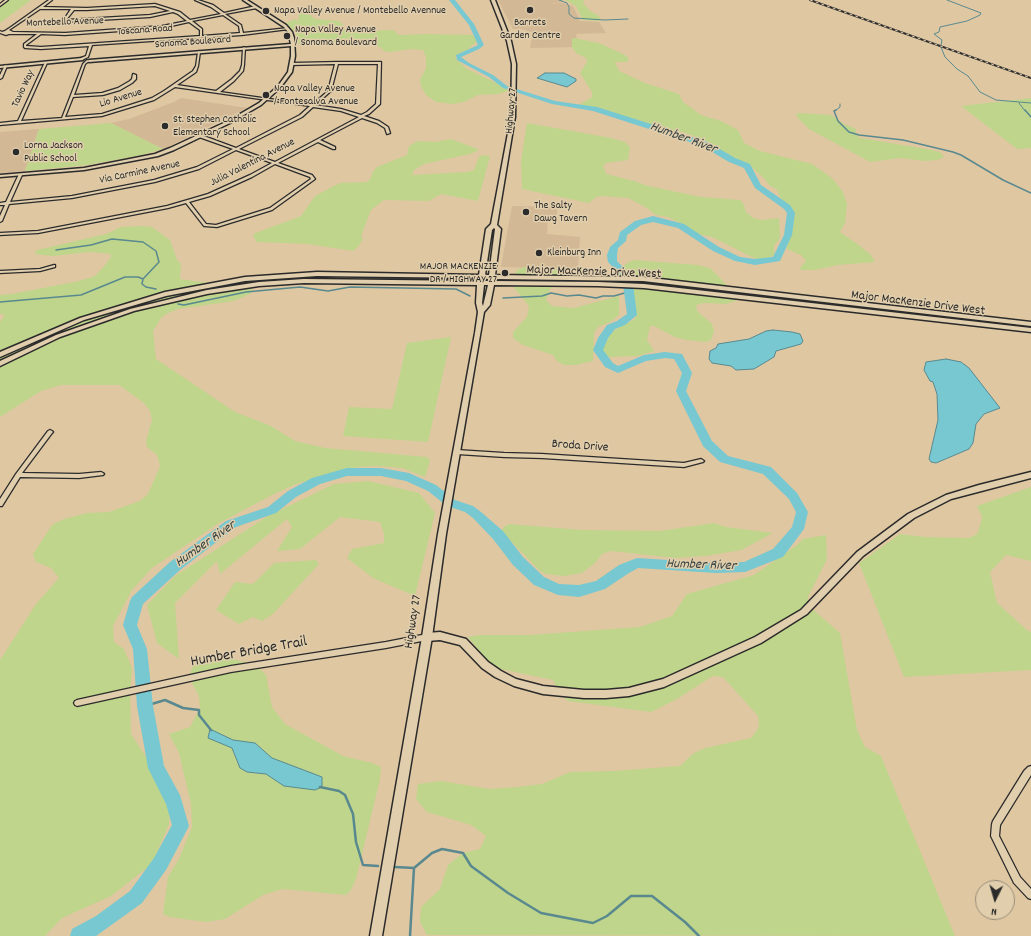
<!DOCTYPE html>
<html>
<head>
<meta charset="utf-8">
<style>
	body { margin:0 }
	#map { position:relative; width:1031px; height:936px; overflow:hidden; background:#dfc7a2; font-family:Dekko,sans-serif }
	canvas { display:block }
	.north { position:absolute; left:975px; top:880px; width:40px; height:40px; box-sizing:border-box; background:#e1ceac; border:1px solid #988d78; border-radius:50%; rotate:185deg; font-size:11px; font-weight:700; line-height:16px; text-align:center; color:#2b2b2b }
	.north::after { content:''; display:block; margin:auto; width:14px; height:18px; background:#2b2b2b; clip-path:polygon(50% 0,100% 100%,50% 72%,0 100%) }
</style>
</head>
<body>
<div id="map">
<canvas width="1031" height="936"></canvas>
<div class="north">N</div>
</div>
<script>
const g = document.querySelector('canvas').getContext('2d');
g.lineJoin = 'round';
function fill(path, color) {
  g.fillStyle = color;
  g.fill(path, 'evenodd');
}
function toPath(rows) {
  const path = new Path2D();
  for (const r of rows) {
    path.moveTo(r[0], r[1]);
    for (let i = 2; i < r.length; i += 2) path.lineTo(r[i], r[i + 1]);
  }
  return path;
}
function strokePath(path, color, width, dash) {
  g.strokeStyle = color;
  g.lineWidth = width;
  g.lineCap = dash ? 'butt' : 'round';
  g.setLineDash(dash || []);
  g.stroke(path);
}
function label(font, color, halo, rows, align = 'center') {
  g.font = font + ' Dekko,sans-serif';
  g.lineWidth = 3;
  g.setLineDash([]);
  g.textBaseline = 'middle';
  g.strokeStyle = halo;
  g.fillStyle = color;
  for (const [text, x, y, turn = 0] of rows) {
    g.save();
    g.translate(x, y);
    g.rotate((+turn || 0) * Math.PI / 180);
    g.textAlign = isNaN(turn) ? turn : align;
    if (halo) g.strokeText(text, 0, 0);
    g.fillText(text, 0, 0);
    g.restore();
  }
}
fill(toPath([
	[498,0,562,0,563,2,546,4,564,3,573,6,580,21,599,22,606,33,576,34,578,47,530,48,533,33,522,29,513,29],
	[181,98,247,108,163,149,111,123,129,119,174,102],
	[39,129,25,171,0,173,0,132],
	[512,206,557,207,557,215,548,215,547,234,580,237,578,269,501,267]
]), '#d2b895');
fill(toPath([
	[9,0,31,0,0,23,0,6],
	[565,0,584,0,583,3,590,11,599,16,600,18,599,21,583,20,576,6],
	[299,13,309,14,315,19,338,21,343,24,345,30,351,32,391,30,395,31,398,35,402,35,428,34,472,35,476,39,476,42,467,50,459,53,455,58,467,69,498,84,509,91,498,94,478,95,464,102,453,104,436,102,426,95,421,86,420,80,426,68,426,57,423,50,411,49,390,52,384,51,380,47,369,44,338,43,320,46,314,42,297,44,296,33,286,23,296,19,298,23],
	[574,38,599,43,625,55,629,59,627,62,615,62,619,71,645,83,679,94,683,102,701,115,721,121,738,130,744,143,760,151,812,164,832,178,843,192,847,204,845,223,840,232,860,246,871,255,875,262,838,265,815,270,801,270,800,268,806,261,801,255,787,249,788,237,790,231,787,206,781,199,777,190,769,185,764,178,748,164,730,157,709,142,683,132,663,129,610,112,579,105,592,97,592,92,580,73,587,62,586,58,576,53,572,47,572,39],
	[1031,98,1031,148,1017,149,961,106],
	[798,113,831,115,844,124,856,129,856,134,860,138,926,149,940,152,944,157,937,160,925,161,900,158,870,162,809,129,798,118,796,114],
	[111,123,163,149,142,155,87,165,25,171,39,129],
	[527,123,611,138,625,142,630,147,628,160,606,163,603,166,606,174,634,181,648,186,701,197,740,200,744,205,746,212,753,218,762,220,779,218,780,238,774,246,774,255,767,259,757,259,750,256,712,237,698,234,682,224,668,217,656,215,647,208,628,198,602,196,596,197,589,203,522,189,521,161],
	[451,139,478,149,477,151,470,154,424,164,414,170,412,175,467,172,474,170,479,157,483,155,490,156,478,201,441,194,429,201,384,200,371,210,361,236,363,239,358,247,353,251,308,244,256,242,253,234,301,216,315,196,330,188,340,183,367,182,371,178,372,173,377,167,407,155,409,146,418,141,435,142],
	[140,226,152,227,170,240,177,260,181,264,180,279,209,283,210,286,217,289,230,290,251,288,253,289,250,294,234,301,178,309,166,314,161,318,153,331,156,359,235,412,271,426,295,441,325,448,427,457,430,460,425,477,402,468,377,466,357,467,296,484,274,494,219,523,152,568,132,590,113,626,114,642,124,649,132,668,130,691,131,734,160,778,170,807,169,824,152,864,111,896,62,918,45,936,0,936,0,660,36,604,59,578,51,568,36,562,33,554,52,525,64,519,87,513,109,512,140,501,148,494,160,466,157,455,147,447,146,441,152,420,150,411,144,403,119,385,61,385,41,391,0,417,0,322,5,315,0,314,0,295,12,294,79,281,95,276,106,264,111,257,111,254,90,252,53,256,35,254,37,250,106,234,121,227],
	[633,260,698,265,710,268,729,287,737,291,739,296,738,300,726,304,704,303,696,305,697,311,712,324,714,331,711,340,705,342,687,340,675,337,654,326,650,326,647,340,654,351,638,356,608,357,602,354,602,344,608,334,623,325,635,319,634,313,629,307,628,286,630,282,637,279,623,270,624,265],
	[524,267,571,269,571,273,567,279,550,289,546,300,552,306,574,308,619,296,619,315,610,322,598,327,594,333,593,361,576,365,564,365,557,361,553,355,523,345,513,338,513,332,527,317,529,306,512,285,513,277,517,270],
	[451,337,428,442,343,436,349,407,392,409,407,343],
	[368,481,419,493,435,513,415,596,373,578,347,558,352,549,384,543,384,534,380,522,340,517,300,549,277,551,292,527,287,519,220,574,217,561,175,603,179,659,157,643,147,605,175,576,268,516,334,484],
	[1031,487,1031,561,1006,555,990,572,997,603,1027,630,1031,632,1031,670,904,677,859,563,900,534,925,537,969,538,977,534,980,526,982,517,977,506],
	[714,523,726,527,773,533,741,550,705,556,675,558,611,551,602,554,595,563,582,573,564,576,546,574,540,571,501,531,505,526,509,524,582,530,660,531],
	[826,535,827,559,808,597,809,606,840,633,857,730,865,747,881,756,955,936,427,935,420,922,421,907,440,889,448,865,463,853,480,849,486,836,471,825,427,812,416,799,418,784,441,781,489,789,517,787,542,784,570,772,613,771,680,766,694,753,705,748,751,738,759,727,758,716,723,677,713,676,677,699,651,712,568,701,561,695,553,680,501,669,488,662,468,637,479,635,530,635,640,627,672,616,687,594,754,575,797,545,803,539],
	[316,560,319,564,273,614,262,621,253,617,239,624,216,610,235,582,253,584,274,563],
	[228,658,256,665,266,675,272,707,285,724,343,756,372,763,381,767,380,779,356,879,351,890,346,895,283,889,263,895,225,919,206,922,170,917,163,914,168,877,179,859,192,827,191,804,179,753,169,734,190,727,200,708,199,696,189,678,192,668,202,659],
	[210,730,233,740,255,743,272,758,321,777,284,786,266,774,247,772,240,768,232,748]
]), '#bfd58b');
const water = toPath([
	[545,73,564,73,576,79,576,81,567,87,537,78,545,73],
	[773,330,792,332,800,334,803,341,801,344,776,351,774,357,754,369,736,370,731,366,712,363,709,359,710,351,716,348,718,344,749,339,766,331,773,330],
	[946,359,961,362,969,368,1000,408,984,414,976,424,973,443,969,449,936,463,931,462,929,459,938,420,937,394,933,382,930,381,924,370,926,362,946,359],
	[210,729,233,740,255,743,272,758,322,777,322,787,315,790,284,786,266,774,247,772,240,768,232,748,208,738,210,729]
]);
fill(water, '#77c8d1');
strokePath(water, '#59898f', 1);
strokePath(toPath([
	[559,0,567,3,569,7,569,14,574,18,605,20,628,19],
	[941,45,942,40,934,34,939,32,940,27,967,21,980,15,981,13,947,0],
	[941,47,945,57,957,69,968,76,980,92,996,100,1031,103],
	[1019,103,1025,111],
	[835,111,840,107,840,104]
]), '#59898f', 1);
strokePath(toPath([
	[836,110,834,111,838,121,849,132,859,135,903,140,953,152,961,155,1003,180,1031,193],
	[1025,110,1031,117],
	[56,250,91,245,112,239,143,242,156,251,159,262,143,279,142,284,146,287,156,289],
	[503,298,542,296,551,293,567,296,579,295,596,298,603,296,614,296,628,292],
	[0,302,81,295,125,277,138,277,143,279],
	[178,304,184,305,246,292,300,287,328,291,350,287,456,289,470,296]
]), '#59898f', 1.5);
strokePath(toPath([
	[145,706,165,700,183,708,199,710,199,715,211,730],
	[320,787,339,791,345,795,353,814,356,842,363,865,378,866],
	[395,867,414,868,432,853,442,849,463,853,471,866,508,893,541,913,593,923,607,916,631,896,652,896,685,922,699,936],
	[410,936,414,868]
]), '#59898f', 2.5);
fill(toPath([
	[449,0,455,0,474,24,484,45,479,49,461,57,469,63,493,75,507,86,555,101,597,107,708,142,735,158,750,164,761,185,790,205,795,213,792,235,780,261,755,265,735,261,713,251,678,228,653,222,641,225,627,235,626,241,618,248,617,255,617,261,632,276,637,315,625,325,615,329,608,338,603,350,613,363,618,366,644,355,665,352,682,354,692,373,686,391,712,441,728,456,771,467,797,493,808,512,804,529,783,557,745,572,716,573,638,568,629,573,605,589,579,597,558,595,534,585,513,565,493,539,473,518,465,512,447,506,428,491,406,481,381,476,347,476,320,484,296,497,276,513,236,527,180,570,143,604,137,625,147,649,153,706,164,766,180,795,189,826,166,870,142,903,96,936,70,936,72,929,96,916,130,891,154,858,172,825,166,804,148,768,137,706,133,649,123,625,130,601,132,597,170,562,226,521,268,507,288,491,312,478,347,468,381,468,409,473,436,485,455,500,473,506,481,512,503,531,523,557,544,577,559,584,579,585,596,581,619,565,637,558,716,563,744,562,773,549,792,527,796,512,789,499,763,474,720,462,703,446,676,391,682,373,674,359,665,358,646,361,618,373,605,367,593,350,598,338,607,325,617,321,627,314,622,277,608,262,607,255,610,247,618,240,620,232,635,221,653,216,684,224,719,247,740,257,755,259,773,257,784,235,787,213,784,209,755,188,744,168,729,162,702,146,593,111,552,104,503,88,489,77,457,60,456,55,478,45,469,25,449,0]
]), '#77c8d1');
const minor = toPath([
	[5,0,8,0,0,6,0,4,5,0],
	[49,0,52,0,43,7,87,8,155,4,180,12,190,20,221,14,211,7,195,0,198,0,213,5,224,13,256,6,257,8,225,14,241,25,243,33,288,28,289,29,242,35,92,45,88,57,82,60,81,59,81,58,86,56,89,46,41,49,25,48,24,47,24,44,37,34,9,34,6,35,0,33,0,31,2,32,5,31,11,27,49,0],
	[155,6,170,11,150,15,66,20,74,10,87,10,155,6],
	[40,9,71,9,63,21,64,22,150,17,173,12,178,14,187,21,162,26,65,33,13,32,9,30,40,9],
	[223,15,239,26,240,33,202,36,202,29,192,21,223,15],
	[189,22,200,30,200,36,41,47,26,46,26,45,41,34,65,35,162,28,189,22],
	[244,47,245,48,244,65,243,71,234,81,220,92,312,105,328,91,335,64,292,65,291,64,291,63,337,62,381,62,380,104,369,114,364,116,379,121,388,127,390,133,387,134,385,128,377,123,362,118,320,140,335,147,335,149,333,149,318,142,278,163,312,175,315,179,272,210,217,227,204,226,186,203,168,208,38,233,0,235,0,233,38,231,167,206,208,194,250,175,272,163,236,150,199,169,155,182,72,198,9,204,2,221,0,222,0,216,5,205,0,205,0,203,6,202,19,174,22,175,10,202,72,196,154,180,197,167,233,149,199,137,199,135,201,135,236,148,300,115,310,106,175,87,154,100,102,116,0,125,0,123,18,121,45,62,47,63,21,121,62,118,83,64,87,60,89,61,85,64,74,95,102,93,118,88,130,81,132,79,133,74,136,75,136,79,132,83,120,90,103,95,73,97,65,117,102,114,152,98,164,91,193,71,196,66,198,52,199,51,200,52,198,66,196,72,177,85,216,91,232,79,240,71,242,65,243,48,244,47],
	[338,64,378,64,376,104,367,112,361,115,341,109,315,105,331,91,338,64],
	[313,107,341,111,359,117,275,162,239,149,302,117,313,107],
	[275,164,310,177,311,179,270,208,216,225,206,224,189,202,210,196,252,177,275,164],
	[5,65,7,66,2,78,0,79,0,75,5,65],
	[54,265,55,265,55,267,40,271,0,273,0,271,40,269,54,265],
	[50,430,52,431,53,432,52,433,22,473,79,474,101,472,103,473,104,474,103,475,79,478,20,477,2,506,0,506,0,499,16,474,48,431,50,430],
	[457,450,504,453,542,454,684,463,701,459,704,461,703,462,684,467,542,458,504,457,457,454,454,452,457,450],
	[427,634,429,635,430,637,429,639,427,640,386,648,231,672,77,706,75,705,74,703,75,701,77,700,231,666,386,642,427,634],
	[1031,766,1031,775,1000,825,999,836,1020,877,1031,889,1031,899,1028,898,1014,883,991,836,992,824,993,821,1024,771,1028,767,1031,766]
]);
const tertiary = toPath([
	[243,0,247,0,286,25,292,32,294,38,295,56,292,72,280,88,261,105,230,123,174,150,158,156,84,170,0,177,0,175,84,168,155,154,170,148,228,121,259,103,278,86,288,72,291,56,291,46,89,62,87,61,89,60,291,44,288,32,284,27,243,0],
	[82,58,83,58,83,60,0,68,0,66,82,58],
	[1031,472,1031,478,951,499,914,518,863,556,807,614,761,643,664,687,629,696,606,698,584,698,543,694,514,686,495,677,482,668,460,645,440,640,427,641,424,640,423,637,424,634,427,633,440,632,466,639,488,662,501,671,516,679,543,686,584,690,606,690,629,688,663,679,755,637,801,610,857,552,908,514,946,495,979,485,1031,472]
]);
const primary = toPath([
	[491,0,495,0,511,41,516,64,515,117,497,225,501,229,495,275,643,277,1031,322,1031,326,643,281,495,279,494,281,598,282,644,284,1031,328,1031,332,644,288,598,286,494,285,490,305,484,312,446,534,432,637,382,936,370,936,422,637,438,534,475,333,478,312,476,303,477,285,304,283,259,286,207,294,134,311,60,337,0,366,0,361,56,335,130,309,207,290,259,282,304,279,478,281,478,278,317,276,245,281,166,296,84,320,0,357,0,352,80,318,165,292,245,277,317,272,479,275,486,229,491,224,511,117,512,64,507,41,491,0],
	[494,228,495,229,489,275,485,275,492,230,494,228],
	[485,278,488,279,488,281,484,281,485,278],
	[484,285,488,285,483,306,482,303,484,285]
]);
strokePath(minor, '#2b2b2b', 2.5);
strokePath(tertiary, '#2b2b2b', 3);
strokePath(primary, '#2b2b2b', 3);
fill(minor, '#e1ceac');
fill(tertiary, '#e1ceac');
fill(primary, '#e1ceac');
const rail = toPath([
	[810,0,1031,78]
]);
strokePath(rail, '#2b2b2b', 2);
strokePath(rail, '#e1ceac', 1, [3]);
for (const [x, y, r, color] of [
	[530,10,4,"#2b2b2b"],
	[266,11,4,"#2b2b2b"],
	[287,36,4,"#2b2b2b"],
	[266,95,4,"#2b2b2b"],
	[165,126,4,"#2b2b2b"],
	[16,152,4,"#2b2b2b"],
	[526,212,4,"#2b2b2b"],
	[539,253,4,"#2b2b2b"],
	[505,273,4,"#2b2b2b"]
]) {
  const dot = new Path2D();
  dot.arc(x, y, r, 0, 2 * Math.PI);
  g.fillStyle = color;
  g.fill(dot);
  strokePath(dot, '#e1ceac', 1.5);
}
label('11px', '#2b2b2b', '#e1ceac', [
	["Napa Valley Avenue / Montebello Avennue",274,11],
	["Barrets",530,23,"center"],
	["Garden Centre",530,36,"center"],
	["Napa Valley Avenue",295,30],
	["/ Sonoma Boulevard",295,43],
	["Napa Valley Avenue",274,89],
	["/ Fontesalva Avenue",274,102],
	["St. Stephen Catholic",173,120],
	["Elementary School",173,133],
	["Lorna Jackson",24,146],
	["Public School",24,159],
	["The Salty",534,206],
	["Dawg Tavern",534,219],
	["Kleinburg Inn",547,253],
	["MAJOR MACKENZIE",497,267,"right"],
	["DR / HIGHWAY 27",497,280,"right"]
], 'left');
label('11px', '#2b2b2b', '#e1ceac', [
	["Montebello Avenue",65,23,-2],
	["Toscana Road",145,31,-4],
	["Sonoma Boulevard",193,43,-4],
	["Tavio Way",24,89,-65],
	["Lio Avenue",121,99,-17],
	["Highway 27",512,111,-85],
	["Julia Valentina Avenue",253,163,-27],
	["Via Carmine Avenue",140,173,-12]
]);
label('13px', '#2b2b2b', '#e1ceac', [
	["Major MacKenzie Drive West",594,273,2],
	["Major MacKenzie Drive West",918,304,7],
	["Broda Drive",580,447,4],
	["Highway 27",414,622,-81]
]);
label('italic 14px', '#364344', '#e1ceac', [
	["Humber River",683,139,20],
	["Humber River",206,545,-35],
	["Humber River",701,566,2]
]);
label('16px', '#2b2b2b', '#e1ceac', [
	["Humber Bridge Trail",249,653,-10]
]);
</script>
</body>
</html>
